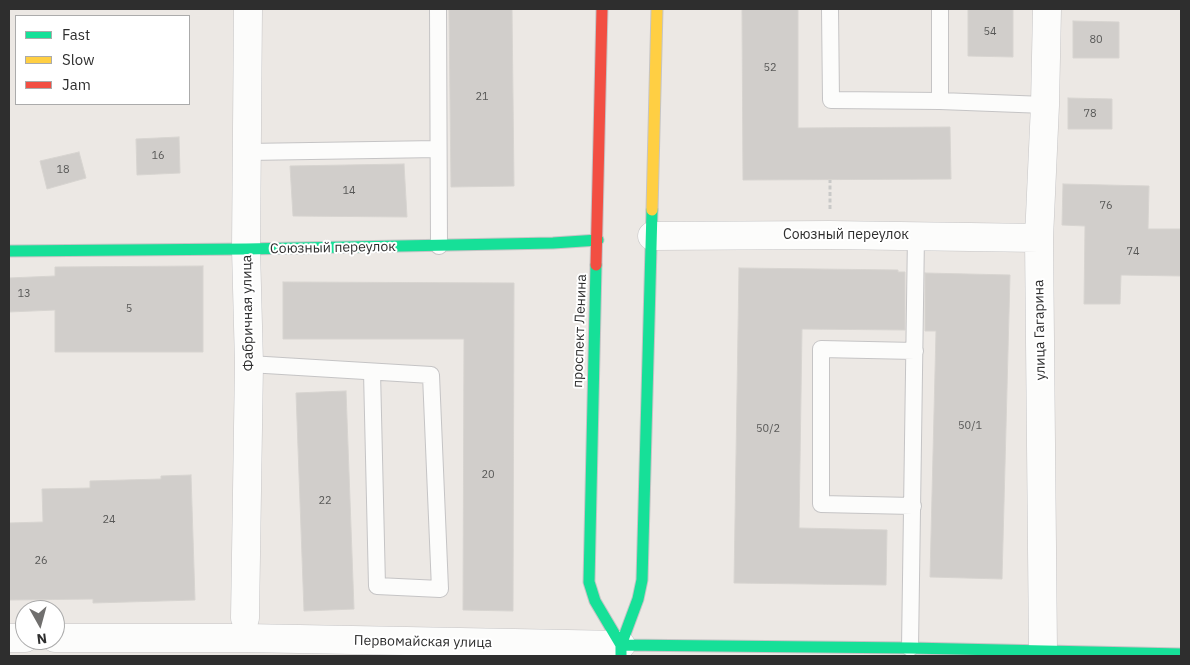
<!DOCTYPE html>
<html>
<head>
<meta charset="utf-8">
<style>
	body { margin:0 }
	#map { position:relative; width:1190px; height:665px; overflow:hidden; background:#ece8e4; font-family:"IBM Plex Sans",sans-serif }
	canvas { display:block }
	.frame { position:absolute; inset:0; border:10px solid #2e2e2e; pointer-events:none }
	.legend { position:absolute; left:15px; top:15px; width:175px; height:90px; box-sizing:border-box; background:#fff; border:1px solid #ababab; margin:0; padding:6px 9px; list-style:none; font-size:15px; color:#2e2e2e }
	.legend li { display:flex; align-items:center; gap:10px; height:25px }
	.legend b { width:25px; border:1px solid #ababab }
	.north { position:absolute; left:15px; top:600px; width:50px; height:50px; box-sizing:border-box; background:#fff; border:1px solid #ababab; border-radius:50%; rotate:173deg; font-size:14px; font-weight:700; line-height:20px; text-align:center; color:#2e2e2e }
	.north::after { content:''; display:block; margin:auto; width:18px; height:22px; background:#706f6e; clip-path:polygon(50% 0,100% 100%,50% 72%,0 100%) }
</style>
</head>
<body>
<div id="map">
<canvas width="1190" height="665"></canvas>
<div class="frame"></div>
<ul class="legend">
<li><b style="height:6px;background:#16e098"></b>Fast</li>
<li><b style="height:6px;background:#ffcf43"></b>Slow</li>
<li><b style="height:6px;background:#f24e42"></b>Jam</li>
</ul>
<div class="north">N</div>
</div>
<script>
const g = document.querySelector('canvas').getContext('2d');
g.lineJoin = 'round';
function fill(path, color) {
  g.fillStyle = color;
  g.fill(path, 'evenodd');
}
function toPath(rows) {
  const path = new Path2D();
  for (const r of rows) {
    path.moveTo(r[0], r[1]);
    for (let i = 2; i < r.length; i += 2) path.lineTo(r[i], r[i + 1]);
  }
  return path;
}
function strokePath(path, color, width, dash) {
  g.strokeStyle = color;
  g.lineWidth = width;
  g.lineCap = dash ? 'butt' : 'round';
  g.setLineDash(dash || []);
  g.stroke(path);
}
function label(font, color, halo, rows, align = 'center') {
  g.font = font + ' "IBM Plex Sans",sans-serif';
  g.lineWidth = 4;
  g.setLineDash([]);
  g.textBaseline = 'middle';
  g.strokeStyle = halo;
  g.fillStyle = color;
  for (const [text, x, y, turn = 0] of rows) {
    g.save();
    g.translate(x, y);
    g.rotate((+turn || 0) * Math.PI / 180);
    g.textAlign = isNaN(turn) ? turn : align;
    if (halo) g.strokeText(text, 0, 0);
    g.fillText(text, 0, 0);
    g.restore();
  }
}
const building = toPath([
	[449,9,512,9,514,186,451,187,449,9],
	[742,9,798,9,798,128,950,127,951,179,743,180,742,9],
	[968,9,1013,9,1013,57,968,56,968,9],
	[1073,21,1119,22,1119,58,1073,58,1073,21],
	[1068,98,1112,99,1112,129,1068,129,1068,98],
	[179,137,180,173,137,175,136,139,179,137],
	[79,152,86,178,47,189,40,161,79,152],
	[404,164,407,217,293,216,290,166,404,164],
	[1063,184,1149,186,1148,229,1181,229,1181,276,1121,275,1120,304,1084,304,1085,226,1062,225,1063,184],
	[203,266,203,352,55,352,55,310,9,312,9,278,55,276,55,267,203,266],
	[739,268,898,270,898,272,905,272,905,330,802,329,799,528,887,530,886,585,734,583,739,268],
	[925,273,1010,275,1002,579,930,577,936,331,925,331,925,273],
	[283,282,514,283,513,611,463,610,464,339,283,339,283,282],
	[346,391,354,609,304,611,296,393,346,391],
	[191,475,195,600,93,603,93,599,9,600,9,523,43,522,42,489,90,488,90,481,161,479,161,476,191,475]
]);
fill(building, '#d1cecb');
strokePath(building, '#d7d4d0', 1);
const lane = toPath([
	[438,9,439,246],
	[830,9,831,100,940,101,1045,105],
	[940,101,940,9],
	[247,152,438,149],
	[249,364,431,375,440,589,377,586,372,372],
	[913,506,821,504,821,349,915,351],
	[910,648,916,235]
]);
const street = toPath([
	[652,236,830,235,1039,238],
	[245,618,249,364,246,249,248,9],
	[9,638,25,638],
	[55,638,245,638,621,645],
	[1043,651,1039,238,1045,105,1047,9]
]);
const fast = toPath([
	[9,251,246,249,553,243,598,240],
	[596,265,589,582,595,601,621,645],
	[621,645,910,648,1181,654],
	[621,656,621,645,638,599,642,580,652,210]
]);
const slow = toPath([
	[652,210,657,9]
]);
const jam = toPath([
	[596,265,602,9]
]);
strokePath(lane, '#c5c4c5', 18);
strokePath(street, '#c5c4c5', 29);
strokePath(fast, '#c5c4c5', 13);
strokePath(slow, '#c5c4c5', 13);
strokePath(jam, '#c5c4c5', 13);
strokePath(toPath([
	[830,209,830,180]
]), '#c9c9c8', 3, [4, 2.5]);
strokePath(lane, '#fcfcfb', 16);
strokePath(street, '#fcfcfb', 28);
strokePath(fast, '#16e098', 11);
strokePath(slow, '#ffcf43', 11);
strokePath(jam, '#f24e42', 11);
label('11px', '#585857', null, [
	["54",990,32],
	["80",1096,40],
	["52",770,68],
	["21",482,97],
	["78",1090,114],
	["16",158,156],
	["18",63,170],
	["14",349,191],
	["76",1106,206],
	["74",1133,252],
	["13",24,294],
	["5",129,309],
	["50/1",970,426],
	["50/2",768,429],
	["20",488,475],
	["22",325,501],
	["24",109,520],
	["26",41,561]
]);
label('14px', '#2e2e2e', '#fff', [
	["Союзный переулок",846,235],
	["Союзный переулок",333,248,-1],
	["Фабричная улица",248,313,-91],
	["улица Гагарина",1040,330,-91],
	["проспект Ленина",580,331,-88],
	["Первомайская улица",423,642,1]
]);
</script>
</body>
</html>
